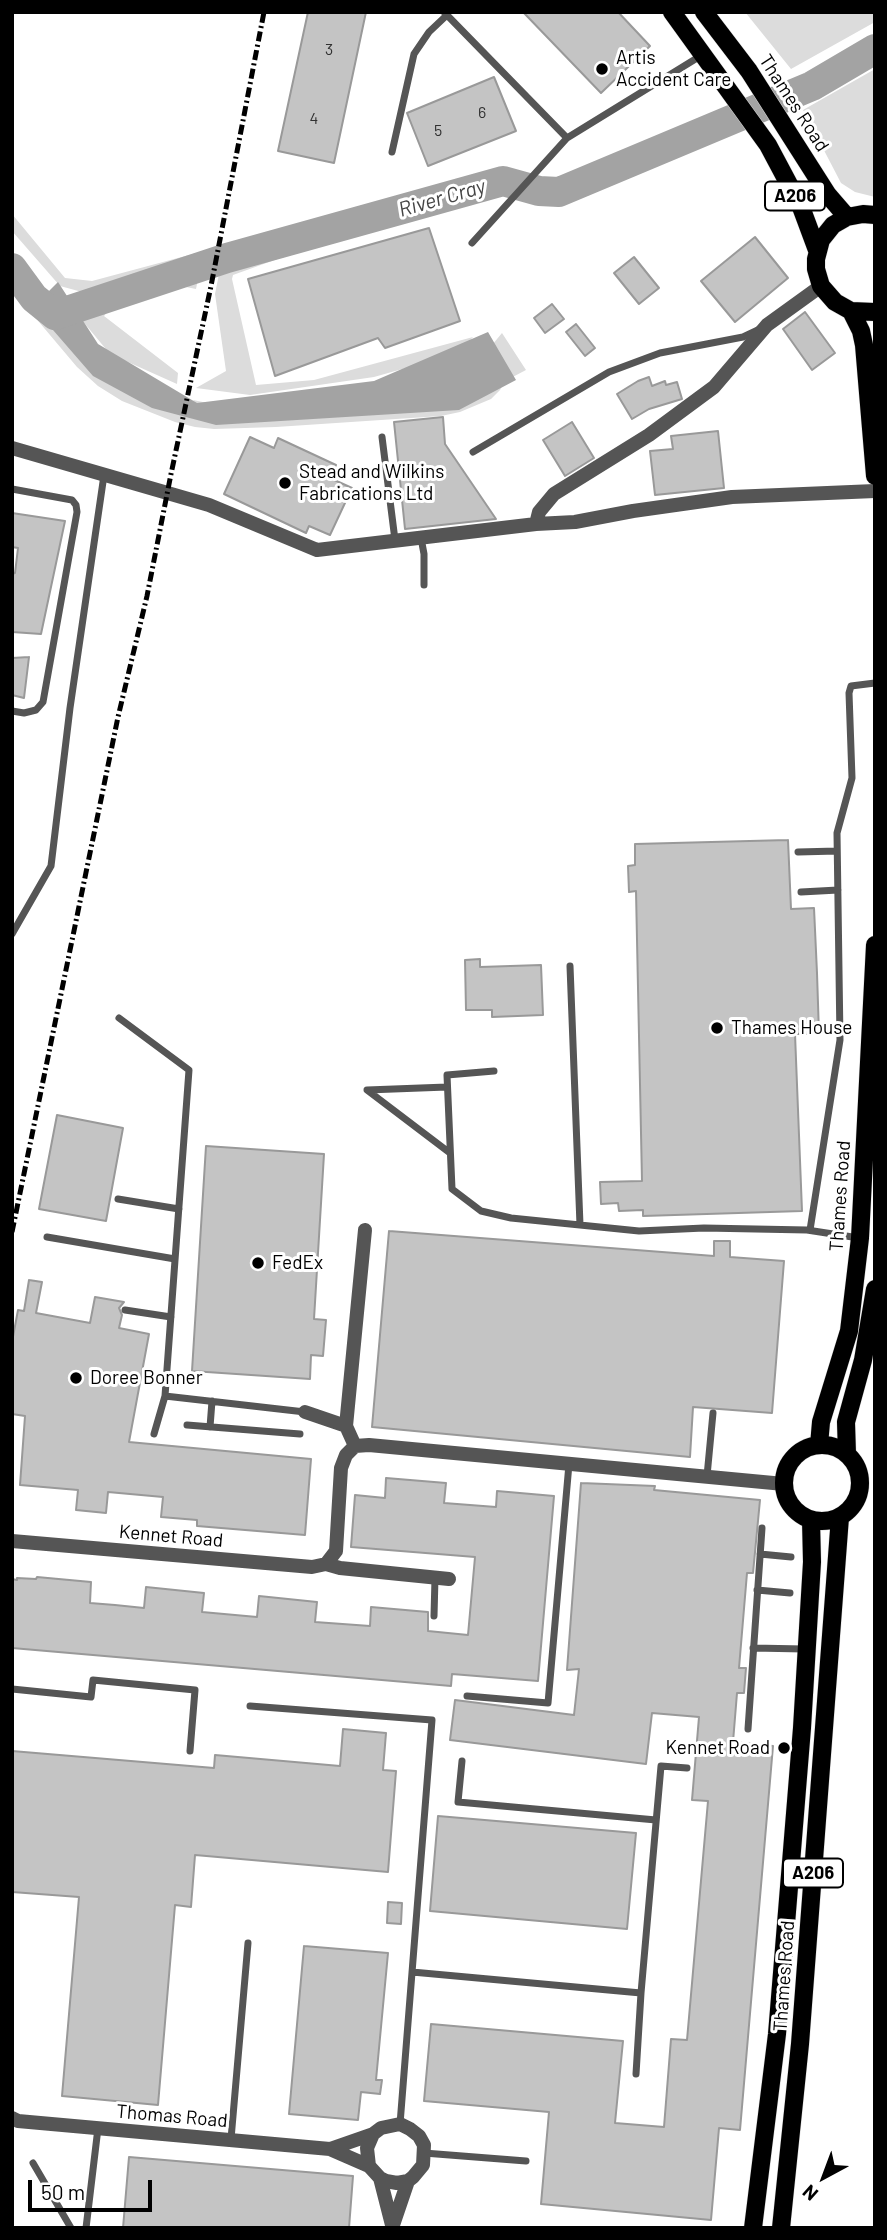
<!DOCTYPE html>
<html>
<head>
<meta charset="utf-8">
<style>
	body { margin:0 }
	#map { position:relative; width:887px; height:2240px; overflow:hidden; background:#fff; font-family:Barlow,sans-serif }
	canvas { display:block }
	.frame { position:absolute; inset:0; border:14px solid #000; pointer-events:none }
	.north { position:absolute; left:789px; top:2142px; width:70px; height:70px; -webkit-text-stroke:5px #fff; paint-order:stroke; rotate:221deg; font-size:19px; font-weight:700; line-height:28px; text-align:center; color:#000 }
	.north::after { content:''; display:block; margin:auto; width:24px; height:32px; background:#000; clip-path:polygon(50% 0,100% 100%,50% 72%,0 100%) }
	.scale { position:absolute; left:28px; top:2180px; width:124px; height:32px; box-sizing:border-box; border:4px solid #000; border-top:0; padding-left:9px; font-size:21px; line-height:24px; white-space:nowrap; color:#000; -webkit-text-stroke:5px #fff; paint-order:stroke }
</style>
</head>
<body>
<div id="map">
<canvas width="887" height="2240"></canvas>
<div class="frame"></div>
<div class="north">N</div>
<div class="scale">50 m</div>
</div>
<script>
const g = document.querySelector('canvas').getContext('2d');
g.lineJoin = 'round';
function fill(path, color) {
  g.fillStyle = color;
  g.fill(path, 'evenodd');
}
function toPath(rows) {
  const path = new Path2D();
  for (const r of rows) {
    if (r.length === 3) {
      path.moveTo(r[0] + r[2], r[1]);
      path.arc(r[0], r[1], r[2], 0, 2 * Math.PI);
      continue;
    }
    path.moveTo(r[0], r[1]);
    for (let i = 2; i < r.length; i += 2) path.lineTo(r[i], r[i + 1]);
  }
  return path;
}
function strokePath(path, color, width, dash) {
  g.strokeStyle = color;
  g.lineWidth = width;
  g.lineCap = dash ? 'butt' : 'round';
  g.setLineDash(dash || []);
  g.stroke(path);
}
function label(font, color, halo, rows, align = 'center') {
  g.font = font + ' Barlow,sans-serif';
  g.lineWidth = 6;
  g.setLineDash([]);
  g.textBaseline = 'middle';
  g.strokeStyle = halo;
  g.fillStyle = color;
  for (const [text, x, y, turn = 0] of rows) {
    g.save();
    g.translate(x, y);
    g.rotate((+turn || 0) * Math.PI / 180);
    g.textAlign = isNaN(turn) ? turn : align;
    if (halo) g.strokeText(text, 0, 0);
    g.fillText(text, 0, 0);
    g.restore();
  }
}
fill(toPath([
	[745,12,875,12,875,22,791,69],
	[875,69,875,197,855,192,841,183,803,110],
	[12,214,65,278,92,281,204,251,82,292,60,286,12,231],
	[383,221,233,275,232,279,256,385,314,380,473,337,459,353,374,377,250,395,196,388,226,371,215,294,221,264],
	[200,269,196,289,166,283,118,299,104,316,178,373,177,384,110,354,71,307],
	[12,274,72,346,205,417,193,400,232,408,458,386,502,333,526,370,505,381,500,390,491,399,460,412,441,416,276,427,214,429,195,427,175,422,122,401,98,386,77,367,12,290]
]), '#dcdcdc');
fill(toPath([
	[58,282,98,344,197,403,374,381,488,332,516,380,459,410,216,425,152,408,93,376,33,307]
]), '#a3a3a3');
strokePath(toPath([
	[12,268,34,298,55,315,227,258,503,181,539,191,559,192,812,86,875,49]
]), '#a3a3a3', 30);
const building = toPath([
	[308,12,366,12,334,163,278,151,308,12],
	[523,12,618,12,650,46,601,93,523,12],
	[494,77,516,131,428,166,407,113,494,77],
	[429,228,460,321,385,348,378,338,275,376,248,279,429,228],
	[755,237,788,278,735,322,701,281,755,237],
	[634,257,659,288,639,304,614,273,634,257],
	[552,304,564,319,545,333,534,318,552,304],
	[805,312,835,353,812,370,783,329,805,312],
	[576,324,595,348,585,356,566,332,576,324],
	[649,377,652,386,665,381,666,385,677,382,682,399,649,409,632,419,617,394,638,381,649,377],
	[443,417,445,444,496,519,405,529,394,422,443,417],
	[572,422,594,458,565,476,543,440,572,422],
	[718,431,724,488,655,495,650,451,673,449,671,436,718,431],
	[250,437,274,448,278,438,336,465,330,478,352,488,330,535,309,526,306,533,224,494,250,437],
	[12,513,65,521,41,634,12,632,12,574,15,573,18,548,12,547,12,513],
	[29,657,24,698,12,695,12,658,29,657],
	[788,840,791,909,814,908,817,973,819,1034,795,1034,802,1211,643,1216,643,1210,619,1211,618,1203,601,1204,600,1182,642,1181,636,891,629,892,628,866,635,865,635,844,788,840],
	[480,959,480,967,541,965,543,1015,492,1017,492,1010,466,1010,465,960,480,959],
	[57,1115,123,1128,106,1221,39,1209,57,1115],
	[206,1146,324,1154,314,1319,326,1320,323,1356,311,1355,310,1379,192,1371,206,1146],
	[389,1231,714,1256,714,1241,730,1241,730,1257,784,1261,772,1413,693,1407,690,1457,372,1427,389,1231],
	[29,1280,42,1282,36,1313,90,1323,95,1297,124,1302,119,1308,122,1315,119,1328,149,1334,129,1442,311,1459,305,1535,197,1526,197,1520,161,1517,163,1497,108,1492,106,1513,76,1510,78,1490,20,1485,25,1416,12,1414,12,1342,18,1310,24,1311,29,1280],
	[386,1478,446,1483,444,1503,496,1507,497,1491,554,1496,538,1681,452,1674,451,1686,12,1648,12,1579,17,1580,17,1578,36,1579,37,1577,91,1582,90,1603,115,1605,144,1608,146,1587,204,1593,202,1612,257,1617,259,1596,317,1602,315,1622,370,1626,371,1607,428,1612,428,1631,468,1635,475,1557,351,1547,355,1495,385,1498,386,1478],
	[581,1483,655,1486,654,1490,760,1500,753,1573,747,1573,739,1668,746,1668,744,1693,737,1693,733,1742,773,1746,740,2130,719,2128,711,2220,541,2204,549,2112,424,2101,431,2024,623,2041,615,2123,664,2127,671,2039,687,2040,708,1801,692,1800,699,1717,652,1713,646,1764,450,1740,455,1700,574,1715,579,1669,567,1670,581,1483],
	[343,1729,386,1733,383,1770,396,1771,388,1872,195,1855,191,1907,175,1905,158,2105,62,2096,79,1897,12,1892,12,1751,214,1768,215,1755,340,1766,343,1729],
	[438,1816,636,1833,627,1929,430,1911,438,1816],
	[388,1902,402,1903,401,1924,387,1923,388,1902],
	[304,1946,388,1953,376,2080,382,2080,380,2094,361,2092,358,2120,289,2114,304,1946],
	[129,2157,353,2176,349,2228,123,2228,129,2157]
]);
fill(building, '#c4c4c4');
strokePath(building, '#999', 2);
const primary = toPath([
	[672,12,768,145,801,207,817,250],
	[704,12,749,71,828,195,847,217],
	[875,215,863,214,847,217,833,225,821,240,816,259,816,269,821,286,835,302,851,311,875,312],
	[851,311,861,331,864,345,875,476],
	[822,1483,38],
	[819,1445,821,1422,849,1331,860,1238,875,945],
	[847,1454,846,1422,863,1360,875,1289],
	[753,2228,777,2034,802,1728,812,1562,811,1520],
	[781,2228,800,2044,840,1517]
]);
strokePath(primary, '#dbdbdb', 19);
strokePath(toPath([
	[444,12,567,138],
	[392,152,414,54,429,32,447,15],
	[472,243,567,138,702,55],
	[382,437,395,540],
	[473,452,609,372,660,353,743,337,760,329],
	[12,489,72,500,76,505,77,512,43,702,36,710,24,713,12,711],
	[421,538,424,554,424,585],
	[798,852,837,851],
	[801,892,838,890],
	[12,934,51,866,70,708,104,475],
	[570,966,580,1225],
	[119,1018,189,1070,165,1396,305,1412],
	[494,1071,447,1075,452,1189,481,1211,511,1218,639,1231,704,1228,807,1230,859,1238],
	[447,1087,367,1090,450,1153],
	[118,1199,179,1209],
	[810,1230,840,1040,837,833,852,778,849,693,851,686,875,683],
	[47,1237,175,1259],
	[125,1310,171,1317],
	[187,1425,300,1434],
	[210,1427,212,1401],
	[154,1434,165,1396],
	[707,1476,713,1413],
	[760,1554,791,1557],
	[757,1590,790,1593],
	[434,1616,435,1578],
	[753,1648,804,1649],
	[12,1689,91,1697,93,1680,195,1690,190,1751],
	[467,1696,548,1703,569,1464],
	[250,1706,432,1720,400,2124],
	[748,1729,762,1528],
	[462,1761,458,1802,656,1820],
	[412,1972,641,1993],
	[636,2074,641,1993,661,1766,687,1768],
	[231,2139,248,1943],
	[424,2153,526,2161],
	[33,2163,71,2228],
	[86,2228,98,2128]
]), '#555', 7);
strokePath(toPath([
	[12,448,209,505,317,550,536,524,575,522,633,511,732,497,875,491],
	[536,524,539,512,554,494,649,435,714,387,767,325,821,286],
	[305,1412,346,1426,355,1446,346,1455,341,1468,336,1551,326,1564],
	[346,1426,365,1230],
	[355,1446,369,1445,784,1484],
	[12,1541,312,1567,326,1564,340,1568,449,1579],
	[12,2118,18,2121,330,2149,369,2166],
	[330,2149,373,2134],
	[380,2178,392,2225],
	[392,2228,408,2181,413,2177,423,2165,424,2145,419,2136,410,2129,400,2124,381,2128,373,2134,367,2148,369,2166,380,2178,386,2181,397,2183,408,2181]
]), '#555', 14);
strokePath(primary, '#000', 18);
strokePath(toPath([
	[12,1232,118,717,147,596,171,474,211,286,264,12]
]), '#000', 5, [10, 3.5, 2, 3.5]);
for (const [x, y, r, color] of [
	[602,69,7,"#000"],
	[285,483,7,"#000"],
	[717,1028,7,"#000"],
	[258,1263,7,"#000"],
	[76,1378,7,"#000"],
	[784,1748,7,"#000"]
]) {
  const dot = new Path2D();
  dot.arc(x, y, r, 0, 2 * Math.PI);
  g.fillStyle = color;
  g.fill(dot);
  strokePath(dot, '#fff', 2.5);
}
label('16px', '#313131', null, [
	["3",329,50],
	["6",482,113],
	["4",314,119],
	["5",438,131]
]);
for (const [x, y, w] of [
	[795,196,60],
	[813,1873,60]
]) {
  const box = new Path2D();
  box.roundRect(x - w / 2, y - 14.5, w, 29, 5);
  g.fillStyle = '#fff';
  g.fill(box);
  strokePath(box, '#000', 2);
}
label('bold 18px', '#000', null, [
	["A206",795,196],
	["A206",813,1873]
]);
label('19px', '#000', '#fff', [
	["Artis",616,58],
	["Accident Care",616,80],
	["Stead and Wilkins",299,472],
	["Fabrications Ltd",299,494],
	["Thames House",731,1028],
	["FedEx",272,1263],
	["Doree Bonner",90,1378],
	["Kennet Road",770,1748,"right"]
], 'left');
label('19px', '#000', '#fff', [
	["Thames Road",794,103,57],
	["Thames Road",840,1196,-86],
	["Kennet Road",171,1536,5],
	["Thames Road",784,1976,-86],
	["Thomas Road",172,2116,5]
]);
label('italic 21px', '#444', '#fff', [
	["River Cray",442,198,-16]
]);
</script>
</body>
</html>
